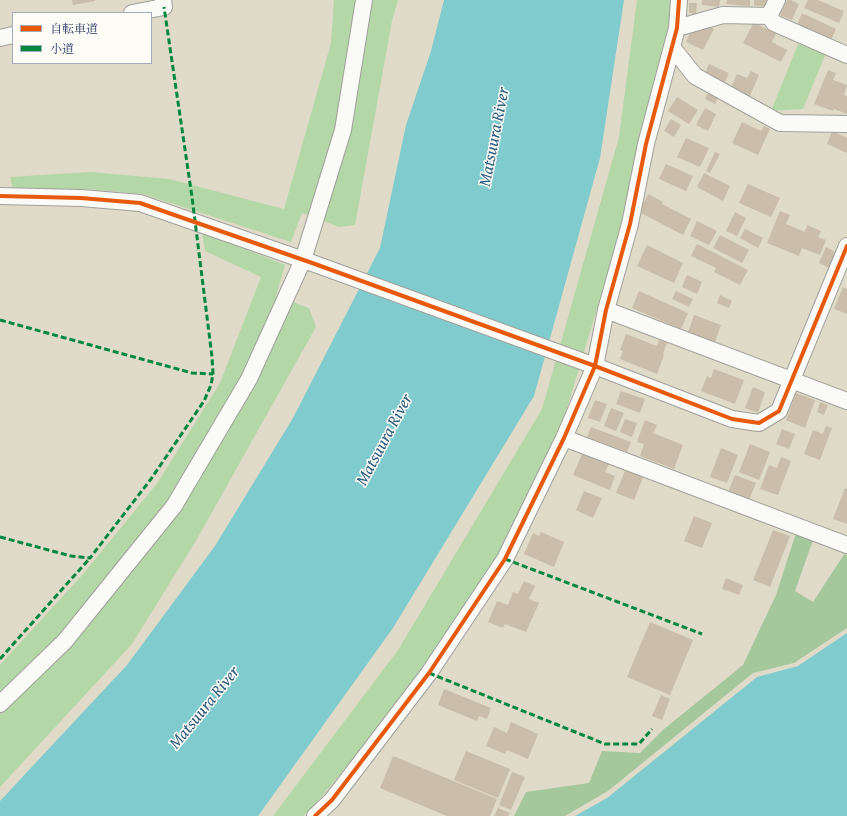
<!DOCTYPE html>
<html>
<head>
<meta charset="utf-8">
<style>
	body { margin:0 }
	#map { position:relative; width:847px; height:816px; overflow:hidden; background:#dfdbc8; font-family:"Gentium Book Plus","Noto Serif JP",serif }
	canvas { display:block }
	.legend { position:absolute; left:12px; top:12px; width:140px; height:52px; box-sizing:border-box; background:#fdfcf7; border:1px solid #a3aaba; margin:0; padding:5px 7px; list-style:none; font-size:12px; color:#1b2f5e }
	.legend li { display:flex; align-items:center; gap:8px; height:20px }
	.legend b { width:20px; border:1px solid #a3aaba }
</style>
</head>
<body>
<div id="map">
<canvas width="847" height="816"></canvas>
<ul class="legend">
<li><b style="height:5px;background:#e8590c"></b>自転車道</li>
<li><b style="height:5px;background:#00873e"></b>小道</li>
</ul>
</div>
<script>
const g = document.querySelector('canvas').getContext('2d');
g.lineJoin = 'round';
function fill(path, color) {
  g.fillStyle = color;
  g.fill(path, 'evenodd');
}
function toPath(rows) {
  const path = new Path2D();
  for (const r of rows) {
    path.moveTo(r[0], r[1]);
    for (let i = 2; i < r.length; i += 2) path.lineTo(r[i], r[i + 1]);
  }
  return path;
}
function strokePath(path, color, width, dash) {
  g.strokeStyle = color;
  g.lineWidth = width;
  g.lineCap = dash ? 'butt' : 'round';
  g.setLineDash(dash || []);
  g.stroke(path);
}
function label(font, color, halo, rows, align = 'center') {
  g.font = font + ' "Gentium Book Plus",serif';
  g.lineWidth = 3;
  g.setLineDash([]);
  g.textBaseline = 'middle';
  g.strokeStyle = halo;
  g.fillStyle = color;
  for (const [text, x, y, turn = 0] of rows) {
    g.save();
    g.translate(x, y);
    g.rotate((+turn || 0) * Math.PI / 180);
    g.textAlign = isNaN(turn) ? turn : align;
    if (halo) g.strokeText(text, 0, 0);
    g.fillText(text, 0, 0);
    g.restore();
  }
}
fill(toPath([
	[334,0,398,0,392,21,355,225,339,227,302,213,291,242,143,194,86,189,13,189,10,177,91,172,169,179,284,209,331,43],
	[637,0,673,0,672,27,619,235,560,432,501,558,425,670,323,795,304,816,273,816,398,650,542,409,619,137],
	[798,44,826,53,803,109,771,111],
	[202,232,285,265,276,296,309,308,316,327,197,539,132,644,0,787,0,665,84,573,158,482,220,383,261,277,205,251]
]), '#b4d7a8');
fill(toPath([
	[796,533,813,540,795,591,813,602,845,553,847,556,847,628,794,663,753,673,608,791,565,816,514,816,526,792,589,783,602,751,640,753,664,729,743,665,776,595]
]), '#a4c79c');
fill(toPath([
	[444,0,624,0,600,158,534,396,393,628,258,816,0,816,0,801,127,665,215,546,293,418,380,248,406,125,431,51],
	[847,633,847,816,575,816,607,798,757,677,798,666]
]), '#80cbce');
fill(toPath([
	[72,0,95,0,95,1,73,5],
	[702,0,720,0,719,7,702,5],
	[727,0,750,0,750,6,726,4],
	[754,0,767,0,767,7,754,5],
	[787,0,791,0,799,4,792,20,780,15],
	[808,0,818,0,844,11,839,23,804,8],
	[689,3,697,3,696,14,689,13],
	[802,13,836,29,831,40,797,25],
	[754,22,776,34,772,42,787,50,781,62,743,43],
	[708,26,714,29,703,50,686,42,691,31],
	[709,64,729,73,725,82,705,73],
	[828,70,836,73,833,80,847,85,844,95,847,96,847,114,834,109,833,111,814,104],
	[751,71,759,75,749,98,730,90,737,74,747,78],
	[710,89,720,94,715,104,705,99],
	[677,97,698,110,689,124,668,111],
	[705,108,716,114,708,131,696,125],
	[671,119,681,125,674,137,664,131],
	[742,122,761,131,764,126,770,129,758,155,732,143],
	[832,131,847,138,847,153,827,144],
	[686,138,709,148,700,167,677,157],
	[715,152,720,154,710,173,706,171],
	[666,164,693,176,686,191,659,179],
	[704,173,730,186,723,201,697,187],
	[748,184,780,198,771,217,739,203],
	[648,194,663,202,662,204,691,219,683,235,639,212],
	[780,211,790,215,786,224,805,232,807,225,821,231,818,237,826,240,820,255,802,248,799,256,767,243],
	[735,212,746,218,737,236,726,231],
	[697,221,717,231,709,245,690,236],
	[745,229,763,238,758,248,740,238],
	[720,235,749,250,742,263,713,248],
	[697,244,748,270,740,285,714,272,716,268,691,256],
	[647,245,683,263,674,283,637,266],
	[826,247,836,252,829,268,819,263],
	[687,275,702,282,697,294,682,287],
	[843,287,847,289,847,314,834,309],
	[639,291,688,313,681,329,632,308],
	[676,291,693,299,689,307,672,299],
	[720,295,732,301,729,308,717,303],
	[694,315,721,325,715,342,688,332],
	[626,334,657,346,659,340,667,343,663,354,664,355,657,374,620,359,623,351,620,350],
	[714,369,744,380,735,404,701,391,707,376,711,378],
	[753,387,765,392,758,413,745,408],
	[621,391,645,399,640,413,616,404],
	[796,393,815,400,805,428,786,420],
	[595,400,607,404,600,422,588,418],
	[820,402,828,405,824,415,817,412],
	[611,408,624,413,616,431,604,426],
	[625,419,637,423,632,437,620,432],
	[645,420,657,425,653,433,683,445,674,469,640,456,644,444,637,442],
	[826,426,832,428,820,460,804,454,813,430,823,434],
	[591,427,631,442,627,452,587,437],
	[782,429,795,434,789,449,776,444],
	[750,444,770,452,759,480,739,472],
	[721,448,738,455,727,483,710,477],
	[583,452,609,464,605,472,615,476,610,490,573,475],
	[781,457,791,461,778,495,760,489,769,465,777,468],
	[626,468,644,475,634,500,616,493],
	[735,475,756,483,749,500,728,492],
	[845,488,847,489,847,524,833,519],
	[584,491,602,498,593,518,576,510],
	[694,516,712,523,702,548,684,541],
	[773,530,790,536,770,587,753,580],
	[541,532,564,542,554,567,524,554,533,533,539,536],
	[726,578,743,585,739,595,722,589],
	[524,581,535,586,529,599,539,603,526,632,505,624,503,628,488,622,497,601,508,605,513,592,518,594],
	[650,622,693,640,670,695,627,677],
	[444,689,491,708,487,719,479,716,477,721,438,705],
	[661,695,670,699,662,720,652,716],
	[511,722,538,734,528,759,507,750,505,754,486,746,494,727,507,733],
	[466,751,510,769,498,798,454,780],
	[393,756,497,799,490,816,447,816,380,788],
	[512,772,525,777,511,810,499,805],
	[498,808,510,813,508,816,494,816]
]), '#cabda9');
const minor = toPath([
	[132,13,164,7,163,0],
	[769,16,774,23,847,55],
	[677,28,723,15,769,16,777,0],
	[0,38,13,35],
	[672,47,695,76,780,123,847,124],
	[0,196,81,198,140,203,315,264,595,366,732,419,759,423,779,411,847,246],
	[606,310,847,401],
	[564,438,847,545],
	[0,704,65,641,174,506,249,379,303,260,343,130,364,0],
	[315,816,332,800,429,673,505,559,564,438,595,366,606,310,630,224,646,144,677,28,679,0]
]);
strokePath(minor, '#a0a09b', 18);
strokePath(minor, '#fafaf7', 16);
strokePath(toPath([
	[0,320,192,373,213,374],
	[0,537,71,556,90,558,151,479,204,401,211,385,213,374,212,357,192,197,164,7],
	[505,559,702,634],
	[0,659,90,558],
	[429,673,605,744,639,744,652,729]
]), '#00873e', 3, [6, 3]);
strokePath(toPath([
	[0,196,81,198,140,203,315,264,595,366,732,419,759,423,779,411,847,246],
	[315,816,332,800,429,673,505,559,564,438,595,366,606,310,630,224,646,144,677,28,679,0]
]), '#e8590c', 4);
label('italic 17px', '#2d5c80', '#fdfcf7', [
	["Matsuura River",495,137,-79],
	["Matsuura River",385,440,-62],
	["Matsuura River",205,708,-51]
]);
</script>
</body>
</html>
